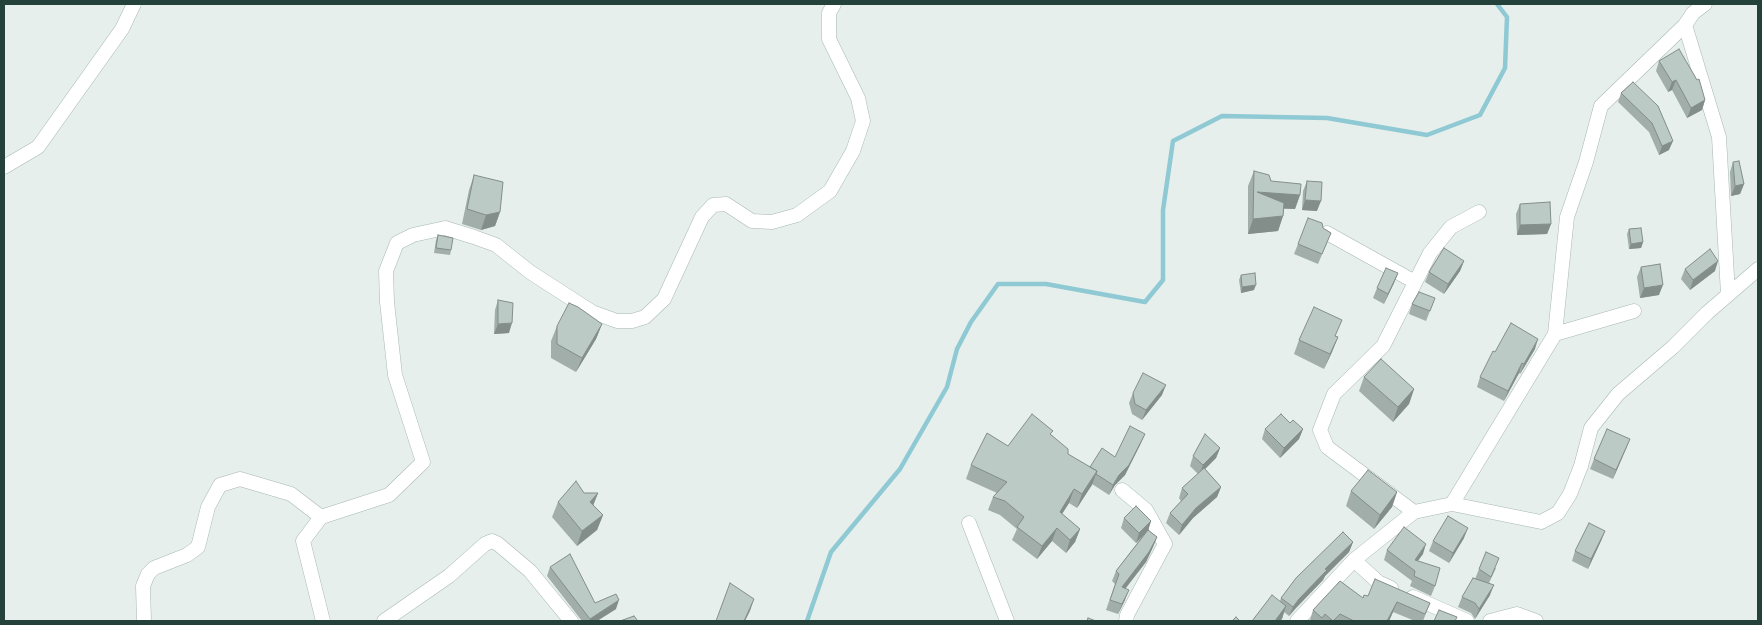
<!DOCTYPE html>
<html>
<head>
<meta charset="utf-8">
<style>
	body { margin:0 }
	#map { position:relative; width:1762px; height:625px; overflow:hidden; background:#e6efeb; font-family:"Fira Sans Condensed",sans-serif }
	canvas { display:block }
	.frame { position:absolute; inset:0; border:5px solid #24423a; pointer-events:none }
</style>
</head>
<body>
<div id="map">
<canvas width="1762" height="625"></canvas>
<div class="frame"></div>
</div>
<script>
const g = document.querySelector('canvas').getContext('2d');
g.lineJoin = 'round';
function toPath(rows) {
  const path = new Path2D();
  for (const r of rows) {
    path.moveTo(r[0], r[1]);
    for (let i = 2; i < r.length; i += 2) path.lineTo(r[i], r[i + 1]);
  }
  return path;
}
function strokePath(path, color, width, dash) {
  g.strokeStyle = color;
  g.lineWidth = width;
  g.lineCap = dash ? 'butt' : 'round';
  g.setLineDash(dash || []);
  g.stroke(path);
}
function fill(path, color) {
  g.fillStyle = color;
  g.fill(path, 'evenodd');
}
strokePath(toPath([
	[807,621,831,552,900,469,947,387,957,349,971,322,998,284,1046,284,1145,302,1163,280,1163,210,1173,141,1222,116,1327,118,1427,135,1480,115,1505,68,1507,17,1497,4]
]), '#8ec9d4', 4.5);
const street = toPath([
	[1685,25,1719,137,1728,294],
	[4,167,38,147,122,29,134,4],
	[1327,233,1415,282],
	[1555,334,1634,311],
	[1122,490,1146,510,1165,544,1127,615,1126,621],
	[1452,504,1555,334,1567,217,1586,162,1601,106,1685,25,1693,13,1705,4],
	[1414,512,1327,447,1320,430,1334,394,1383,346,1430,253,1451,227,1479,212],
	[321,517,303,541,323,621],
	[969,523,1007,621],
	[1354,560,1378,582,1391,588],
	[1413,597,1467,621],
	[144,621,143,586,148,574,154,568,187,555,198,547,208,507,220,485,240,479,291,494,321,517,389,495,423,462,395,375,387,302,386,271,397,243,413,235,445,228,474,237,496,245,530,272,592,312,617,321,632,321,645,317,664,299,702,217,713,205,726,204,752,221,772,222,797,215,830,191,853,151,863,121,858,98,829,39,829,13,834,4],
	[384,621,449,576,485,544,492,541,498,544,530,571,571,621],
	[1297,621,1354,560,1414,512,1452,504,1541,522,1558,513,1570,494,1581,466,1591,428,1618,394,1673,347,1707,313,1758,269],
	[1490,621,1517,614,1536,621]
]);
strokePath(street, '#a8b8b2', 15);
strokePath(street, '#fff', 14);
fill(toPath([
	[1659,61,1705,100,1702,110,1687,118,1672,90,1668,92,1656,71],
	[1633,82,1669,150,1659,155,1649,132,1618,102,1621,93],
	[1733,162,1744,184,1740,194,1731,196,1730,172],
	[1254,171,1271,181,1300,195,1295,209,1284,209,1283,216,1278,231,1248,234,1248,186],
	[474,175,500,212,495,226,481,230,462,224,469,190],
	[1307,181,1317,211,1302,210,1303,191],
	[1520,204,1551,224,1547,234,1517,235,1516,214],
	[1323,228,1331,233,1318,264,1294,254,1298,244],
	[1629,229,1643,242,1641,248,1629,249,1627,234],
	[438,235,451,250,450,255,434,253,436,240],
	[1464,261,1460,271,1444,294,1425,282,1429,272],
	[1641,267,1659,295,1640,298,1637,277],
	[1685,269,1715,271,1690,290,1681,279],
	[1398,273,1394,283,1384,304,1373,298,1377,288],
	[1241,275,1254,290,1241,293,1239,280],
	[1435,298,1426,321,1409,314,1412,304],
	[498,300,509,333,494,334,495,310],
	[602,324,596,339,576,372,551,358,551,341,557,326],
	[1336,336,1338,337,1332,352,1324,369,1294,354,1299,340],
	[1535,349,1520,374,1519,373,1504,401,1477,387,1480,377,1495,352],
	[1364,377,1414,389,1409,404,1393,422,1359,391],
	[1133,393,1162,395,1142,420,1132,414,1129,403],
	[1265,429,1303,429,1299,439,1280,458,1262,439],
	[1052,435,1068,454,1090,467,1115,457,1141,443,1125,475,1115,485,1109,495,1092,484,1077,508,1069,503,1062,514,1080,529,1075,542,1066,553,1052,541,1037,559,1012,540,1017,529,1000,515,988,510,993,497,997,493,966,479,971,465,1008,446],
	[1630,439,1613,479,1590,469,1594,459],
	[1220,448,1216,458,1205,469,1221,487,1217,497,1193,518,1179,535,1166,523,1170,513,1181,501,1179,498,1182,488,1198,474,1190,466,1193,456],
	[1351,491,1397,492,1392,507,1374,529,1346,506],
	[584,493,598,493,593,506,603,515,597,530,577,546,552,517,558,502],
	[1124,518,1151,521,1148,530,1157,537,1153,547,1146,562,1125,588,1125,600,1118,614,1106,610,1115,584,1112,581,1116,571,1145,533,1136,543,1121,528],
	[1605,531,1601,541,1588,569,1572,561,1575,551],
	[1464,538,1449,563,1429,551,1433,541],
	[1353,542,1349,552,1325,576,1323,580,1295,609,1289,616,1284,612,1282,619,1280,621,1252,621,1280,601,1281,598],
	[1387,550,1423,554,1418,561,1435,586,1431,596,1410,586,1412,581,1384,560],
	[550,567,595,603,616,609,597,621,582,621,547,576],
	[1496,568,1489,583,1490,595,1475,619,1471,613,1458,607,1462,597,1475,579,1479,569],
	[1368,596,1430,603,1423,621,1415,621,1393,612,1389,621,1311,621,1310,620,1313,610]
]), '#a1aea9');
fill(toPath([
	[1676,80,1672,90,1668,92,1672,82],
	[1705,100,1702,110,1687,118,1691,108],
	[1673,141,1669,150,1659,155,1662,146],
	[1744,184,1740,194,1731,196,1735,186],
	[1257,192,1300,195,1295,209,1254,206],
	[1305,200,1321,201,1317,211,1302,210],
	[500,212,495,226,481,230,486,215],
	[1283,216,1278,231,1248,234,1253,219],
	[1551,224,1547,234,1517,235,1520,225],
	[1643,242,1641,248,1629,249,1631,244],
	[1464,261,1460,271,1444,294,1448,284],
	[1718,261,1715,271,1690,290,1693,280],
	[1398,273,1394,283,1384,304,1388,294],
	[1256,285,1254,290,1241,293,1242,287],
	[1663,285,1659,295,1640,298,1644,288],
	[512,323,509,333,494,334,498,324],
	[602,324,596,339,576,372,582,358],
	[1338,337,1332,352,1324,369,1330,354],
	[1538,339,1535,349,1520,374,1524,364],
	[1522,363,1519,373,1504,401,1508,391],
	[1166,385,1162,395,1142,420,1146,410],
	[1414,389,1409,404,1393,422,1398,407],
	[1303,429,1299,439,1280,458,1284,448],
	[1145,434,1141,443,1125,475,1115,485,1109,495,1113,485],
	[1630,439,1626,449,1613,479,1616,470],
	[1220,448,1216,458,1199,475,1203,465],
	[1097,471,1092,485,1077,508,1082,494],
	[1221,487,1217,497,1193,518,1179,535,1182,525,1196,508],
	[1074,489,1069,503,1055,525,1060,512],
	[1397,492,1392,507,1374,529,1380,515],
	[598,493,592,508,590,502],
	[603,515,597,530,577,546,582,531],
	[1151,521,1148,531,1136,543,1139,533],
	[1057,528,1052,541,1037,559,1042,546],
	[1468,528,1464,538,1449,563,1453,553],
	[1080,529,1075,542,1066,553,1070,540],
	[1605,531,1601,541,1588,569,1591,559],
	[1157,537,1153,547,1146,562,1119,597,1122,587],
	[1353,542,1349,552,1325,576,1323,580,1295,609,1289,616,1293,607,1299,599,1325,569],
	[1426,544,1423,554,1412,568,1415,560],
	[1494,585,1490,595,1475,619,1479,609],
	[1129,590,1125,600,1118,614,1122,604],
	[754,599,750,611,745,621,744,621],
	[619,600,616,609,597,621,590,621,590,619],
	[1397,602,1393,612,1389,621,1387,621],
	[1286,606,1282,619,1280,621,1275,621]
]), '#838d89');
const building = toPath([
	[1679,49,1697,80,1699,79,1705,100,1691,108,1676,80,1672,82,1659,61,1679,49],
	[1633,82,1658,106,1673,141,1662,146,1652,123,1621,93,1633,82],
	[1739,161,1744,184,1735,186,1733,162,1739,161],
	[1254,171,1269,175,1271,181,1301,184,1300,195,1257,192,1284,203,1283,216,1253,219,1254,171],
	[474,175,503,182,500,212,486,215,467,209,474,175],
	[1307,181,1322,182,1321,201,1305,200,1307,181],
	[1550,202,1551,224,1520,225,1520,204,1550,202],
	[1308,218,1322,223,1323,228,1331,233,1322,254,1298,244,1308,218],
	[1641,228,1643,242,1631,244,1629,229,1641,228],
	[438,235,453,238,451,250,436,248,438,235],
	[1444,248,1464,261,1448,284,1429,272,1444,248],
	[1710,249,1718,261,1693,280,1685,269,1710,249],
	[1660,264,1663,285,1644,288,1641,267,1660,264],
	[1386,268,1398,273,1388,294,1377,288,1386,268],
	[1255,273,1256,285,1242,287,1241,275,1255,273],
	[1419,292,1435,298,1430,311,1412,304,1419,292],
	[498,300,513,303,512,323,498,324,498,300],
	[569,303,578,307,602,324,582,358,557,344,557,326,569,303],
	[1314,307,1342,320,1335,336,1338,337,1330,354,1299,340,1314,307],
	[1511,323,1538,339,1524,364,1522,363,1508,391,1480,377,1493,351,1495,352,1511,323],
	[1381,359,1414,389,1398,407,1364,377,1381,359],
	[1143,373,1166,385,1146,410,1135,404,1133,393,1143,373],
	[1032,414,1053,431,1050,434,1068,449,1068,454,1097,471,1082,494,1074,489,1060,512,1080,529,1070,540,1057,528,1042,546,1017,527,1024,517,1005,501,993,497,1007,482,971,465,987,433,1008,446,1032,414],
	[1281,414,1290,423,1293,420,1303,429,1284,448,1265,429,1281,414],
	[1130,426,1145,434,1129,465,1119,475,1113,485,1096,474,1097,471,1090,467,1102,448,1115,457,1130,426],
	[1607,429,1630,439,1616,470,1594,459,1607,429],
	[1205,434,1220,448,1203,465,1193,456,1205,434],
	[1204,468,1221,487,1196,508,1182,525,1170,513,1188,494,1182,488,1204,468],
	[1368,470,1397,492,1380,515,1351,491,1368,470],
	[576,481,584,493,598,493,590,502,603,515,582,531,558,502,576,481],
	[1136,506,1151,521,1139,533,1124,518,1136,506],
	[1448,516,1468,528,1453,553,1433,541,1448,516],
	[1589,523,1605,531,1591,559,1575,551,1589,523],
	[1404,527,1426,544,1415,560,1440,568,1435,586,1414,576,1415,571,1387,550,1404,527],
	[1148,530,1157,537,1149,552,1122,587,1129,590,1122,604,1110,600,1119,574,1116,571,1148,530],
	[1343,532,1353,542,1325,569,1327,570,1299,599,1293,607,1281,598,1296,578,1343,532],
	[1486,552,1499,558,1491,577,1479,569,1486,552],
	[570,554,595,603,616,594,619,600,590,619,550,567,570,554],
	[1473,578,1494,585,1479,609,1475,603,1462,597,1473,578],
	[1375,579,1430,603,1425,614,1397,602,1387,621,1354,621,1340,614,1333,621,1325,614,1322,618,1313,610,1340,581,1363,598,1364,595,1368,596,1375,579],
	[730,583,754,599,744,621,716,621,730,583],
	[1272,595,1286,606,1275,621,1252,621,1272,595],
	[1439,610,1457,617,1455,621,1434,621,1439,610],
	[634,616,638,621,620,621,634,616],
	[1236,617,1240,621,1232,621,1236,617],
	[1088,618,1096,621,1087,621,1088,618]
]);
fill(building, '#bbcac4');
strokePath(building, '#838d89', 1);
</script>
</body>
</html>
